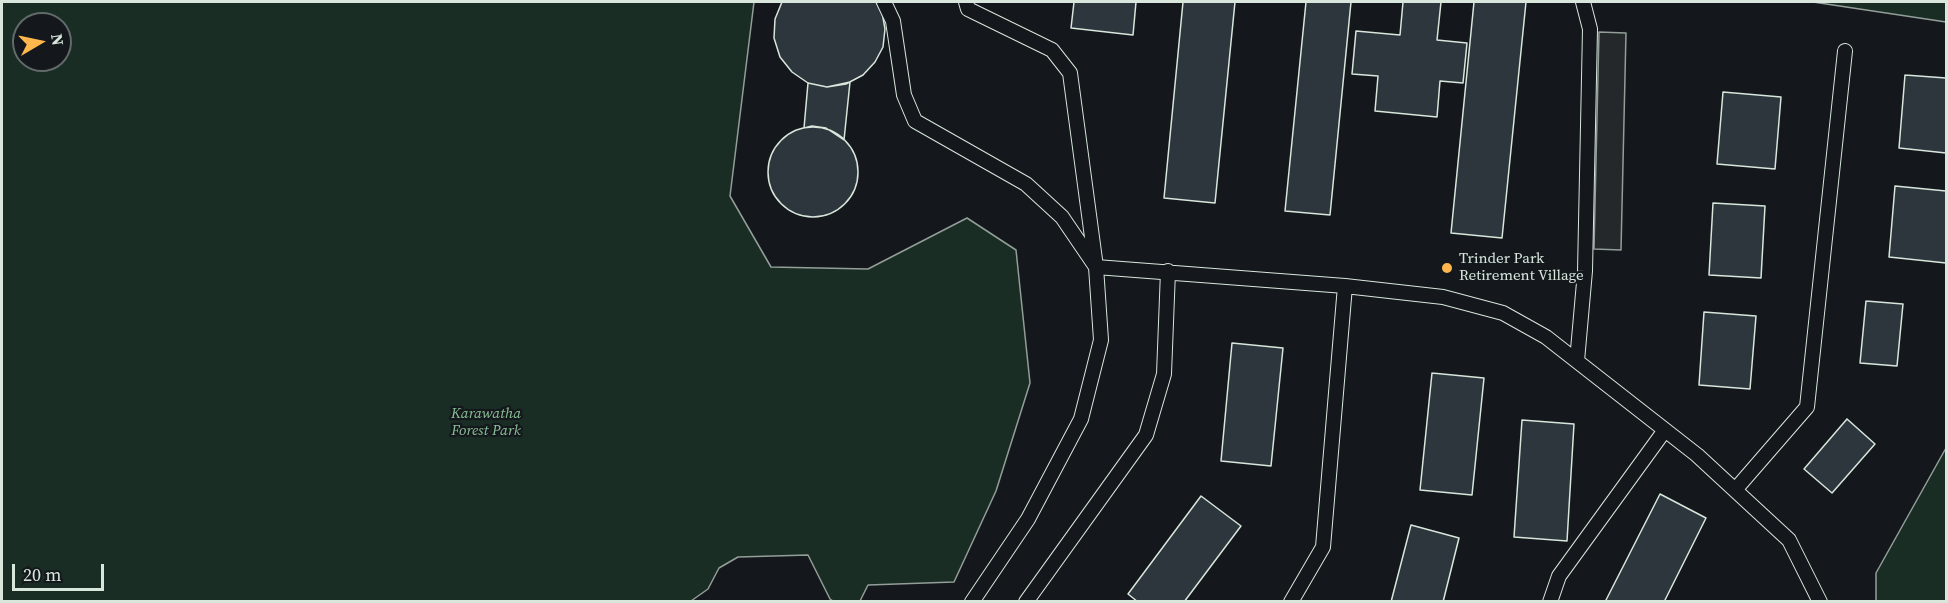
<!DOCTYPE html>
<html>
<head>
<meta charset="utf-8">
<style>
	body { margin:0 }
	#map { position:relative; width:1948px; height:603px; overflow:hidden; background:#14181c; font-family:"Source Serif 4",serif }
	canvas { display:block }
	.frame { position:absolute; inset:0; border:3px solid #d8e6dc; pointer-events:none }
	.north { position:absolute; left:12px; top:12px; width:60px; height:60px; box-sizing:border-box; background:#14181c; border:2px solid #626a69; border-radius:50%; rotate:81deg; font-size:16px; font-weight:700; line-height:24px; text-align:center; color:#d8e6dc }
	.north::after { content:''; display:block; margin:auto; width:21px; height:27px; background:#ffb74d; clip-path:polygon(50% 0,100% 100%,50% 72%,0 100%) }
	.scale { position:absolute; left:12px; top:564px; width:92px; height:27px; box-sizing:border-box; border:3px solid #d8e6dc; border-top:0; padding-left:8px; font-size:18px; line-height:21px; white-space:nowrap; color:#d8e6dc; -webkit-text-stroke:4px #14181c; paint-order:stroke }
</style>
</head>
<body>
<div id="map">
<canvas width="1948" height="603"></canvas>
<div class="frame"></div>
<div class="north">N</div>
<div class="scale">20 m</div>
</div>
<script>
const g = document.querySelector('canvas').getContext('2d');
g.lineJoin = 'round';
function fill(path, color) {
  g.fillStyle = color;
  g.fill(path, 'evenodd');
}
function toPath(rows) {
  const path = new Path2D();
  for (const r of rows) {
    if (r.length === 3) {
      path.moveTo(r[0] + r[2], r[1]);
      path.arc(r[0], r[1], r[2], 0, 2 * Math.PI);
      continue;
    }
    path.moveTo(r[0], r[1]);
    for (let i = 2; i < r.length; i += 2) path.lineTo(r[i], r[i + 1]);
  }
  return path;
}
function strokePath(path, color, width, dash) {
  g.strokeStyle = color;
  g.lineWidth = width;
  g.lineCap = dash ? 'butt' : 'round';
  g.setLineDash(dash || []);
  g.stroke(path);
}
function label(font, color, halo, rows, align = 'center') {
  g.font = font + ' "Source Serif 4",serif';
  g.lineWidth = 4.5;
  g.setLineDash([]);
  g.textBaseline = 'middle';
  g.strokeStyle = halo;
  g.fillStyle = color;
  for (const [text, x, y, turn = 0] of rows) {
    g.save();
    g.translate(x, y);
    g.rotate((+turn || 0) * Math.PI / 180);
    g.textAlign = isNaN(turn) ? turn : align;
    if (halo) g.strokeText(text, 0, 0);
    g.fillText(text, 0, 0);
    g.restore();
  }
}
const green = toPath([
	[2,2,754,2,730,196,771,267,868,269,967,218,1016,250,1030,383,996,491,954,582,868,585,860,601,833,601,830,599,808,555,738,557,719,568,708,589,691,601,2,601,2,2],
	[24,24,60,24,60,60,24,60,24,24],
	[1813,2,1946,2,1946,22,1813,2],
	[1946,448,1946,601,1876,601,1876,573,1946,448]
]);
fill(green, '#1a2d24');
strokePath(green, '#939e99', 1.5);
const parking = toPath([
	[1599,32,1626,33,1621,250,1594,249,1599,32]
]);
fill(parking, '#24282b');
strokePath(parking, '#939e99', 1.5);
const building = toPath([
	[782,2,876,2,882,12,885,29,883,47,875,62,863,75,846,84,827,87,808,83,792,72,780,57,774,38,775,19,782,2],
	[1074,2,1136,2,1133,35,1071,28,1074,2],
	[1183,2,1235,2,1215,203,1164,198,1183,2],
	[1306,2,1351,2,1330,215,1285,211,1306,2],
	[1403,2,1441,2,1437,40,1467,43,1463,83,1440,81,1437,117,1375,111,1378,76,1352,74,1356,31,1400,35,1403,2],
	[1474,2,1526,2,1502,238,1451,233,1474,2],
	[1905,75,1946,78,1946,153,1899,148,1905,75],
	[850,82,844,140,826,128,812,126,804,128,808,83,827,87,850,82],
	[1723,92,1781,97,1775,169,1717,164,1723,92],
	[813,172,45],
	[1895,186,1946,191,1946,263,1889,257,1895,186],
	[1713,203,1765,206,1761,278,1709,275,1713,203],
	[1866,301,1903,304,1897,366,1860,363,1866,301],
	[1704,312,1756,316,1750,389,1699,385,1704,312],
	[1232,343,1283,348,1271,466,1221,461,1232,343],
	[1432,373,1484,378,1472,495,1420,490,1432,373],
	[1847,419,1875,444,1832,493,1804,469,1847,419],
	[1522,420,1574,424,1567,541,1514,537,1522,420],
	[1660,494,1706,518,1664,602,1605,602,1660,494],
	[1201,496,1241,526,1184,602,1138,602,1128,594,1201,496],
	[1411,525,1459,538,1443,602,1391,602,1411,525]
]);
fill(building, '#2c363c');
strokePath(building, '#d8e6dc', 1.5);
const lane = toPath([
	[884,2,893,21,904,95,915,121,1026,184,1062,217,1096,267,1070,73,1052,50,968,9,966,2],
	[1577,361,1585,271,1590,29,1583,2],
	[1735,490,1807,407,1845,51],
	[972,602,1028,519,1081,419,1101,340,1096,267,1345,286,1443,297,1503,313,1546,337,1697,455,1789,540,1820,602],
	[1026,602,1146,435,1164,374,1168,271],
	[1291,602,1323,547,1345,286],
	[1550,602,1559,576,1665,430]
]);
strokePath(lane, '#d8e6dc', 16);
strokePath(lane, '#14181c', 14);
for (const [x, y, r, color] of [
	[1447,268,6,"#ffb74d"]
]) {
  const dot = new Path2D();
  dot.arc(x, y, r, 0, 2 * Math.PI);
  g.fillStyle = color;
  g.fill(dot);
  strokePath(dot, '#14181c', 2);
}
label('15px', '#d8e6dc', '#14181c', [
	["Trinder Park",1459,259],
	["Retirement Village",1459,276]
], 'left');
label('italic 15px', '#8ac095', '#14181c', [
	["Karawatha",486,414],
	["Forest Park",486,431]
]);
</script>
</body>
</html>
